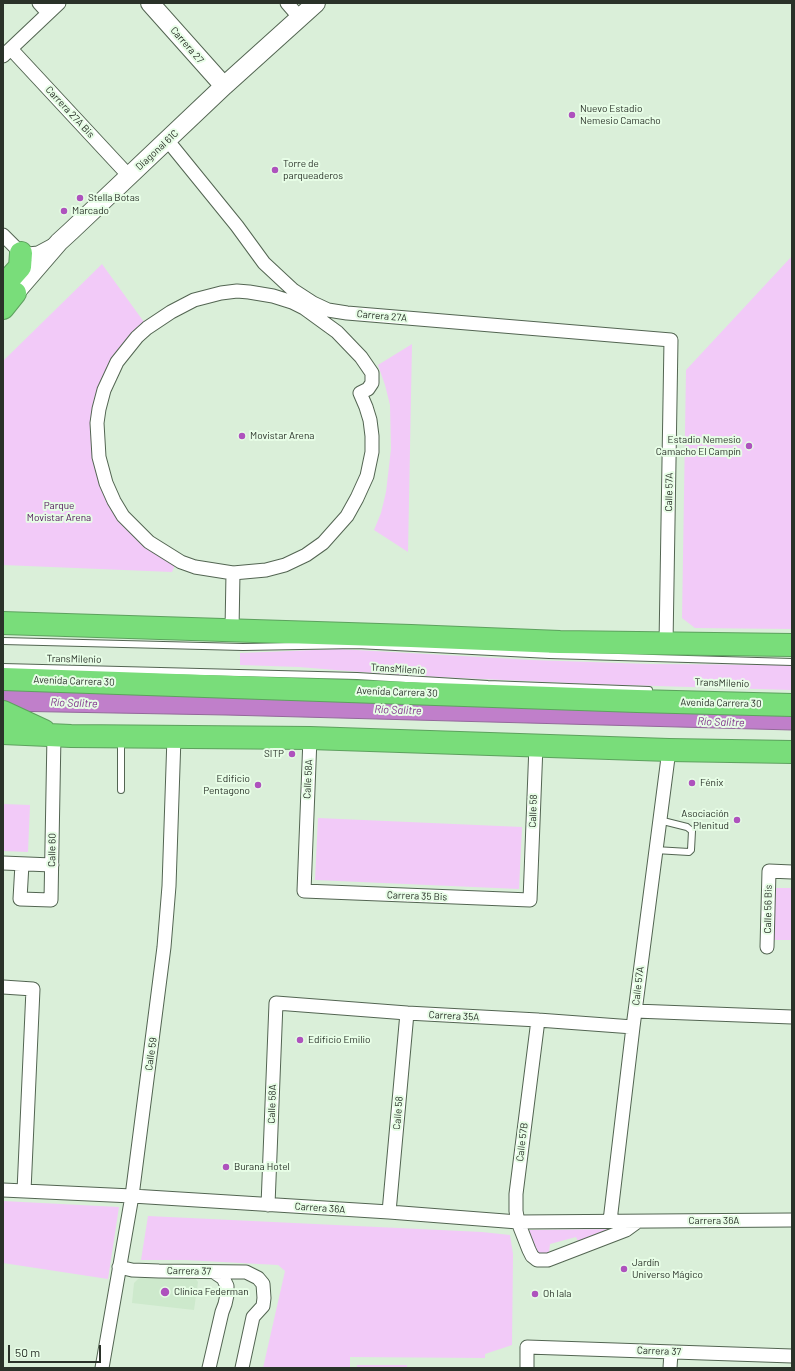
<!DOCTYPE html>
<html>
<head>
<meta charset="utf-8">
<style>
	body { margin:0 }
	#map { position:relative; width:795px; height:1371px; overflow:hidden; background:#daefd9; font-family:Barlow,sans-serif }
	canvas { display:block }
	.frame { position:absolute; inset:0; border:4px solid #2a3229; pointer-events:none }
	.scale { position:absolute; left:8px; top:1345px; width:93px; height:18px; box-sizing:border-box; border:2px solid #2a3229; border-top:0; padding-left:5px; font-size:12px; line-height:14px; white-space:nowrap; color:#2a3229; -webkit-text-stroke:3px #e7fde6; paint-order:stroke }
</style>
</head>
<body>
<div id="map">
<canvas width="795" height="1371"></canvas>
<div class="frame"></div>
<div class="scale">50 m</div>
</div>
<script>
const g = document.querySelector('canvas').getContext('2d');
g.lineJoin = 'round';
function fill(path, color) {
  g.fillStyle = color;
  g.fill(path, 'evenodd');
}
function toPath(rows) {
  const path = new Path2D();
  for (const r of rows) {
    path.moveTo(r[0], r[1]);
    for (let i = 2; i < r.length; i += 2) path.lineTo(r[i], r[i + 1]);
  }
  return path;
}
function strokePath(path, color, width, dash) {
  g.strokeStyle = color;
  g.lineWidth = width;
  g.lineCap = dash ? 'butt' : 'round';
  g.setLineDash(dash || []);
  g.stroke(path);
}
function label(font, color, halo, rows, align = 'center') {
  g.font = font + ' Barlow,sans-serif';
  g.lineWidth = 4;
  g.setLineDash([]);
  g.textBaseline = 'middle';
  g.strokeStyle = halo;
  g.fillStyle = color;
  for (const [text, x, y, turn = 0] of rows) {
    g.save();
    g.translate(x, y);
    g.rotate((+turn || 0) * Math.PI / 180);
    g.textAlign = isNaN(turn) ? turn : align;
    if (halo) g.strokeText(text, 0, 0);
    g.fillText(text, 0, 0);
    g.restore();
  }
}
fill(toPath([
	[143,1277,195,1278,198,1282,194,1310,132,1303,134,1283,138,1279]
]), '#cde9cc');
fill(toPath([
	[792,256,792,629,695,628,682,618,686,370],
	[102,264,149,329,127,351,102,405,104,471,137,528,179,556,172,572,3,565,3,361],
	[412,344,408,552,374,530,381,513,386,492,391,449,390,405,385,385,378,365],
	[339,649,532,660,650,664,787,665,792,666,792,690,589,684,397,675,299,667,240,665,240,653],
	[3,804,30,805,28,852,3,851],
	[318,818,522,827,519,889,315,880],
	[773,888,792,888,792,940,773,940],
	[3,1201,119,1207,108,1279,3,1263],
	[148,1216,482,1232,510,1235,513,1254,512,1345,485,1354,485,1358,350,1357,350,1368,263,1368,285,1271,278,1265,185,1260,141,1260],
	[615,1229,578,1241,576,1237,550,1244,549,1252,542,1255,538,1254,536,1251,529,1230],
	[357,1365,407,1365,407,1368,357,1368]
]), '#f2caf8');
const water = toPath([
	[3,690,792,706,792,730,226,715,3,711,3,690]
]);
fill(water, '#c07fca');
strokePath(water, '#93689a', 1);
const lane = toPath([
	[3,641,243,647,357,645,549,655,792,662],
	[3,667,357,676,488,684,649,690],
	[121,790,121,740],
	[655,850,689,852,691,850,692,831,687,827,659,820]
]);
const street = toPath([
	[39,3,48,13],
	[287,3,300,18],
	[11,49,129,176],
	[3,56,59,3],
	[168,141,237,226,264,263,293,290,313,303,328,310,347,313,671,340,666,644],
	[3,235,21,253,29,254,38,253,53,245],
	[237,291,249,292,273,296,292,302,304,308,337,332,361,357,372,373,372,383,368,389,360,393,366,407,370,420,372,436,372,452,367,476,357,498,347,516,323,543,306,555,285,565,266,570,233,573,195,567,181,562,149,542,123,516,114,501,106,483,99,457,97,423,99,409,104,390,117,362,137,337,147,328,171,312,194,300,221,293,237,291],
	[232,630,233,573],
	[310,738,304,891,530,900,536,745],
	[3,863,52,865],
	[22,864,20,899,51,900,54,735],
	[767,947,769,871,792,872],
	[3,987,33,989,24,1191],
	[635,1011,792,1017],
	[538,1020,516,1194,516,1211,518,1222,529,1250,532,1256,537,1260,548,1260,626,1230,637,1222],
	[3,1190,132,1196,389,1212,518,1222,792,1220],
	[268,1205,276,1003,407,1013,538,1020,633,1027],
	[389,1212,407,1013],
	[610,1221,633,1027,669,750],
	[119,1267,132,1270,159,1271,246,1272,258,1278,263,1284,264,1298,263,1306,253,1317,242,1368],
	[102,1368,132,1196,164,947,169,886,174,737],
	[209,1368,222,1312,225,1304,227,1295,227,1286,223,1278,214,1272],
	[527,1368,527,1347,792,1356],
	[670,1368,671,1352]
]);
const secondary = toPath([
	[150,3,224,86],
	[5,301,15,293,59,242,71,231,224,86,316,3]
]);
const highway = toPath([
	[3,286,20,267,21,253],
	[3,308,15,293],
	[3,623,411,636,560,642,792,645],
	[3,679,637,701,792,705],
	[3,712,44,731],
	[3,733,71,736,310,738,669,750,792,752]
]);
strokePath(lane, '#536552', 8);
strokePath(street, '#536552', 15);
strokePath(secondary, '#536552', 20);
strokePath(highway, '#5da15e', 24);
strokePath(lane, '#fff', 6);
strokePath(street, '#fff', 13);
strokePath(secondary, '#fff', 18);
strokePath(highway, '#79dd7a', 22);
for (const [x, y, r, color] of [
	[572,115,4,"#ae52bd"],
	[275,170,4,"#ae52bd"],
	[80,198,4,"#ae52bd"],
	[64,211,4,"#ae52bd"],
	[242,436,4,"#ae52bd"],
	[749,446,4,"#ae52bd"],
	[292,754,4,"#ae52bd"],
	[692,783,4,"#ae52bd"],
	[258,785,4,"#ae52bd"],
	[737,820,4,"#ae52bd"],
	[300,1040,4,"#ae52bd"],
	[226,1167,4,"#ae52bd"],
	[624,1269,4,"#ae52bd"],
	[165,1292,5,"#ae52bd"],
	[535,1294,4,"#ae52bd"]
]) {
  const dot = new Path2D();
  dot.arc(x, y, r, 0, 2 * Math.PI);
  g.fillStyle = color;
  g.fill(dot);
  strokePath(dot, '#e7fde6', 1.5);
}
label('10px', '#2a3229', '#e7fde6', [
	["Carrera 27",187,45,49],
	["Carrera 27A Bis",70,112,47],
	["Diagonal 61C",157,150,-43],
	["Carrera 27A",382,316,5],
	["Calle 57A",669,492,-89],
	["TransMilenio",74,659,1],
	["TransMilenio",398,669,4],
	["Avenida Carrera 30",74,681,2],
	["TransMilenio",722,683,2],
	["Avenida Carrera 30",397,692,2],
	["Avenida Carrera 30",721,703,1],
	["Calle 58A",308,779,-87],
	["Calle 58",533,811,-88],
	["Calle 60",52,850,-89],
	["Carrera 35 Bis",417,896,2],
	["Calle 56 Bis",768,909,-89],
	["Calle 57A",638,986,-83],
	["Carrera 35A",454,1016,3],
	["Calle 59",151,1054,-82],
	["Calle 58A",272,1104,-88],
	["Calle 58",398,1113,-85],
	["Calle 57B",522,1142,-83],
	["Carrera 36A",320,1208,4],
	["Carrera 36A",714,1221],
	["Carrera 37",189,1271,1],
	["Carrera 37",659,1351,2]
]);
label('10px', '#2a3229', '#e7fde6', [
	["Nuevo Estadio",580,109],
	["Nemesio Camacho",580,121],
	["Torre de",283,164],
	["parqueaderos",283,176],
	["Stella Botas",88,198],
	["Marcado",72,211],
	["Movistar Arena",250,436],
	["Estadio Nemesio",741,440,"right"],
	["Camacho El Campín",741,452,"right"],
	["SITP",284,754,"right"],
	["Edificio",250,779,"right"],
	["Pentagono",250,791,"right"],
	["Fénix",700,783],
	["Asociación",729,814,"right"],
	["Plenitud",729,826,"right"],
	["Edificio Emilio",308,1040],
	["Burana Hotel",234,1167],
	["Jardín",632,1263],
	["Universo Mágico",632,1275],
	["Clínica Federman",174,1292],
	["Oh lala",543,1294]
], 'left');
label('10px', '#4e1257', '#e7fde6', [
	["Parque",59,506],
	["Movistar Arena",59,518]
]);
label('italic 11px', '#7e2f8a', '#e7fde6', [
	["Río Salitre",74,703,2],
	["Río Salitre",398,710,2],
	["Río Salitre",721,722,2]
]);
</script>
</body>
</html>
